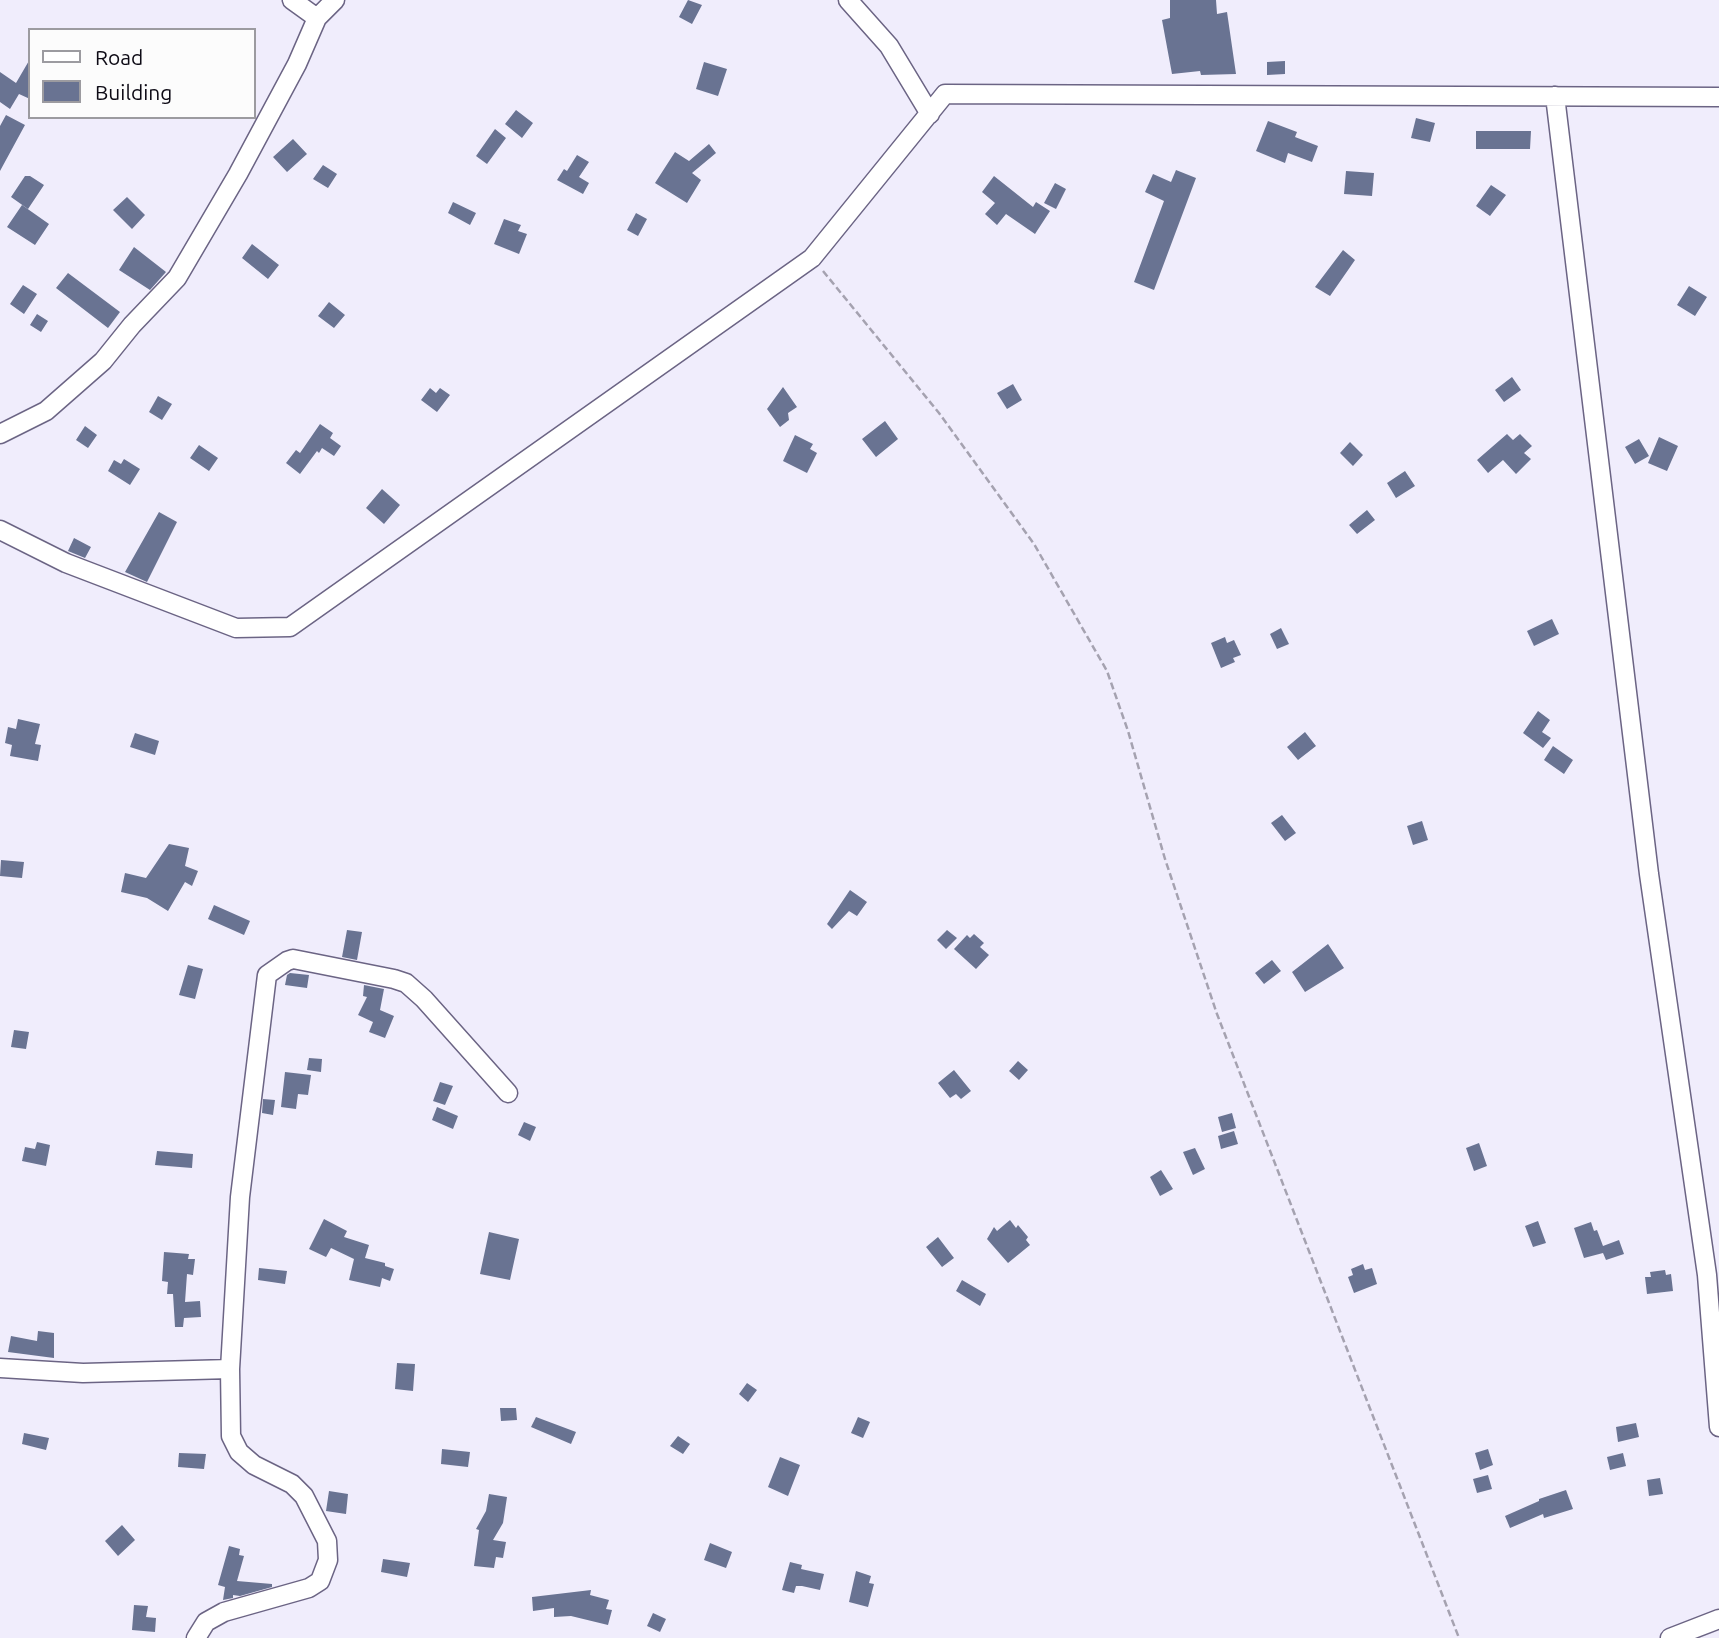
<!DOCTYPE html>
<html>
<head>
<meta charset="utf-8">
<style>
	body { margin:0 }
	#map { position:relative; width:1719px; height:1638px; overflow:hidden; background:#f0edfc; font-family:Ubuntu,sans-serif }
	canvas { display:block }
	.legend { position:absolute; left:28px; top:28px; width:228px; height:91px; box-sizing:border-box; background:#fcfcfc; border:2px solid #9c9ba0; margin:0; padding:9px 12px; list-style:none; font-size:21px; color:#0d0a15 }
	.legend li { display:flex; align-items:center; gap:14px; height:35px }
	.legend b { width:35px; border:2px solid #9c9ba0 }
</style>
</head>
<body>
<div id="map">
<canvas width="1719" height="1638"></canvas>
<ul class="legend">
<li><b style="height:9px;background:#fff"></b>Road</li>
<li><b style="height:19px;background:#697392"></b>Building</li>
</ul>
</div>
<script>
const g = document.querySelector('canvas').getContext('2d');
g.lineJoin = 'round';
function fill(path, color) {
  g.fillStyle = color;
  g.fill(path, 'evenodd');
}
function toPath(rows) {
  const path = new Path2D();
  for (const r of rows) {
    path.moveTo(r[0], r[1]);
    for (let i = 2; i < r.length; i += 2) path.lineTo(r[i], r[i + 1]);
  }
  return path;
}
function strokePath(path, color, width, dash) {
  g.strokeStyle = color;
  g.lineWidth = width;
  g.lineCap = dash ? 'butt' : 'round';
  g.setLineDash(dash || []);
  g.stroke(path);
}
fill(toPath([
	[688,0,702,5,692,24,679,17],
	[1170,0,1216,0,1217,14,1227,12,1236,74,1201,75,1200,71,1172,74,1162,20,1170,18],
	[30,59,30,99,19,94,10,109,0,102,0,72,16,83],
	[1285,61,1285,74,1267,75,1267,62],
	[704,62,727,69,718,96,696,89],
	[516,110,533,123,522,138,505,124],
	[6,115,25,125,0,171,0,126],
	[1416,118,1435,123,1430,142,1411,138],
	[1268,121,1297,132,1295,137,1318,146,1312,162,1288,153,1285,163,1256,151],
	[495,129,506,138,487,164,476,156],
	[1476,131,1531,131,1530,149,1476,149],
	[293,139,307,154,287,172,273,157],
	[709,144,716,153,692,173,701,180,687,203,655,183,675,152,689,161],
	[577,155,589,162,579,177,589,183,583,194,557,180,564,169,567,171],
	[323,165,337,174,328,188,313,179],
	[1176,170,1196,178,1154,290,1134,282,1164,201,1145,192,1153,174,1171,182],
	[1346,171,1374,173,1372,196,1344,194],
	[25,176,30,176,44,185,28,209,11,197],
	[994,176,1033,207,1036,202,1050,211,1035,234,1006,214,997,225,985,214,995,203,982,192],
	[1055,183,1066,189,1056,209,1044,203],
	[1491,185,1506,195,1490,216,1476,206],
	[127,197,145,215,132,229,113,210],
	[453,202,476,213,470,225,448,213],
	[22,205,49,224,35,245,7,227],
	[636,213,647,219,638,236,627,230],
	[504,219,521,225,518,231,527,234,519,254,494,244],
	[252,244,279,265,268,279,242,258],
	[134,247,166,272,150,290,119,270],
	[1343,250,1355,260,1330,296,1315,287],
	[68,273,120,312,108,328,56,288],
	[23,285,37,294,24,314,10,304],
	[1689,286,1707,297,1695,316,1677,305],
	[329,302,345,315,334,328,318,316],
	[37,314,48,321,41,332,30,325],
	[1512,377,1521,390,1504,402,1495,390],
	[1013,384,1022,400,1007,409,997,393],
	[783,387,797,407,788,413,789,420,780,427,767,409],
	[430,388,436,393,440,388,450,395,437,412,421,400],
	[158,396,172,404,162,420,149,412],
	[885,421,898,439,876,457,862,439],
	[320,424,333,433,330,438,341,446,334,456,322,448,319,453,317,451,300,474,286,463,296,450,300,453],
	[85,426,97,435,88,448,76,440],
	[1507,434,1513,440,1520,434,1532,446,1524,453,1531,459,1516,474,1503,460,1488,473,1477,460],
	[795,435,813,444,810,449,817,453,807,473,783,461],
	[1659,437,1678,446,1667,471,1648,463],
	[1639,439,1649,456,1635,464,1625,447],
	[1350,442,1363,455,1353,466,1340,453],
	[199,445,218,458,209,471,190,458],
	[124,459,140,469,130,485,108,471,114,460,121,464],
	[1405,471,1415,486,1396,498,1387,483],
	[382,489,400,505,384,524,366,508],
	[1367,510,1375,520,1357,534,1349,525],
	[159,512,177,522,147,582,125,572],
	[74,538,91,547,85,558,68,551],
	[1552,619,1559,634,1534,646,1527,631],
	[1281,628,1289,644,1277,649,1270,634],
	[1225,637,1227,643,1234,640,1241,655,1233,658,1235,662,1221,668,1211,643],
	[1538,711,1550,720,1542,732,1551,738,1543,748,1523,733],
	[18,719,40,724,35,744,41,745,38,761,10,756,12,745,5,743,8,727,16,729],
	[1305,732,1316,746,1298,760,1287,747],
	[135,733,159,741,155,755,130,747],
	[1553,746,1573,760,1564,774,1544,760],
	[1282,815,1296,833,1285,841,1271,823],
	[1422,821,1428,840,1413,845,1407,826],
	[169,844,189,848,185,866,198,871,192,886,185,882,168,911,147,898,121,892,125,873,146,878],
	[1,860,24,862,22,878,0,876],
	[850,890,867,902,857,916,849,911,832,929,827,924],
	[214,905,250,921,244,935,208,919],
	[347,930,362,932,357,960,342,957],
	[947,930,957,938,946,949,937,940],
	[974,934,984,943,980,947,989,955,976,969,954,949,967,935,970,938],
	[1328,944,1344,968,1305,992,1292,972],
	[1272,960,1281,971,1264,984,1255,973],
	[188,965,203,969,195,999,179,995],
	[290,973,309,975,307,988,285,985,287,975],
	[364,985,384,989,380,1010,394,1016,385,1038,369,1032,373,1022,358,1015,367,997,363,996],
	[14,1030,29,1032,26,1049,11,1047],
	[309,1058,322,1059,321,1072,307,1070],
	[1018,1061,1028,1070,1019,1080,1009,1071],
	[954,1070,971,1091,961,1099,956,1094,950,1098,938,1083],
	[285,1072,311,1075,308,1095,298,1094,296,1109,281,1107],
	[440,1082,453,1086,445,1105,433,1101],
	[263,1099,275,1100,273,1115,262,1113],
	[437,1107,458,1116,453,1129,432,1120],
	[1232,1113,1236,1128,1222,1132,1218,1117],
	[524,1122,536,1127,530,1141,518,1135],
	[1234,1131,1238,1144,1221,1149,1218,1136],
	[37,1142,50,1145,46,1166,22,1161,25,1147,35,1149],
	[1479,1143,1487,1166,1474,1171,1466,1148],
	[1195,1148,1205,1169,1193,1175,1183,1152],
	[157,1151,193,1154,192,1168,155,1165],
	[1161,1170,1173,1189,1160,1196,1150,1177],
	[324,1219,347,1231,344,1237,369,1245,365,1258,385,1263,385,1266,394,1269,390,1281,382,1278,380,1287,349,1280,354,1259,331,1248,326,1257,309,1249],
	[1010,1220,1016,1228,1018,1225,1028,1237,1026,1240,1030,1245,1008,1263,987,1239,994,1227,997,1231],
	[1538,1221,1546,1243,1533,1247,1525,1226],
	[1591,1222,1594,1231,1597,1230,1603,1246,1619,1240,1624,1254,1606,1260,1603,1253,1584,1258,1574,1228],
	[489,1232,519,1239,510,1280,480,1274],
	[938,1237,954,1258,942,1267,926,1247],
	[164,1252,189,1254,188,1259,195,1259,193,1275,187,1274,185,1302,200,1301,201,1317,184,1318,183,1327,175,1327,173,1294,167,1294,168,1282,162,1281],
	[1363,1264,1365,1270,1372,1268,1377,1284,1354,1293,1348,1277,1353,1275,1351,1269],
	[259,1268,287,1271,285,1284,258,1280],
	[1665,1270,1666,1275,1671,1274,1673,1291,1647,1294,1645,1277,1651,1277,1650,1272],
	[962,1280,986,1294,980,1306,956,1291],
	[38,1331,54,1333,54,1358,8,1352,11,1336,37,1341],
	[397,1363,415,1364,413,1391,395,1389],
	[747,1383,757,1390,748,1402,739,1394],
	[500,1408,516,1408,517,1420,501,1421],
	[536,1417,576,1432,571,1444,531,1427],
	[858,1417,870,1422,863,1438,851,1433],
	[1636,1423,1639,1437,1618,1442,1616,1427],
	[24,1433,49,1438,46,1450,22,1444],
	[678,1436,690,1444,683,1454,670,1446],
	[442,1449,470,1452,468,1467,441,1464],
	[1488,1449,1493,1465,1480,1470,1475,1453],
	[179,1453,206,1454,204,1469,178,1467],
	[1623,1453,1626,1466,1610,1470,1607,1457],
	[780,1457,800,1465,788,1496,768,1487],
	[1488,1475,1492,1489,1477,1493,1473,1479],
	[1660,1478,1663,1494,1649,1496,1647,1480],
	[1566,1490,1573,1509,1544,1518,1543,1514,1510,1528,1505,1516,1539,1501,1539,1499],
	[329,1491,348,1494,346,1514,326,1511],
	[489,1494,507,1497,503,1523,493,1540,506,1542,503,1558,496,1557,494,1568,474,1566,479,1530,476,1529,486,1511],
	[122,1525,135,1540,118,1556,105,1541],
	[710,1543,732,1552,726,1568,704,1560],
	[229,1546,240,1549,239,1555,244,1556,237,1581,272,1584,272,1587,240,1596,233,1595,233,1598,223,1600,225,1587,218,1585],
	[383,1559,410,1563,407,1577,381,1572],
	[790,1562,802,1565,801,1569,824,1574,820,1590,802,1586,796,1586,794,1593,782,1590],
	[856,1571,871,1576,869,1583,874,1584,868,1607,849,1602],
	[591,1590,590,1595,609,1600,606,1609,612,1610,608,1625,571,1616,554,1617,554,1608,533,1611,532,1597],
	[134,1605,148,1606,146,1617,156,1618,155,1632,132,1630],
	[653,1613,666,1619,660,1632,647,1626]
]), '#697392');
const minor = toPath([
	[292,0,317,18],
	[848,0,889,46,930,114],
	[1555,96,1649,874,1707,1275,1719,1427],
	[0,434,46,411,103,361,132,325,177,278,238,174,297,64,317,18,335,0],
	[0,530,66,563,236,628,290,627,812,258,945,94,1719,97],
	[0,1368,83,1373,230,1369,240,1197,267,975,287,961,293,959,394,979,406,983,424,999,508,1093],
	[196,1638,206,1622,224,1612,309,1588,320,1581,328,1560,327,1541,304,1496,292,1484,254,1465,239,1452,231,1436,230,1369],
	[1670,1638,1719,1619]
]);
strokePath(minor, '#6b6484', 21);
strokePath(toPath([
	[823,271,939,413,1034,544,1107,671,1128,731,1165,859,1217,1014,1459,1638]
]), '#a5a2b0', 2.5, [7, 3.5]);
strokePath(minor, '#fff', 18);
</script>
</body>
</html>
